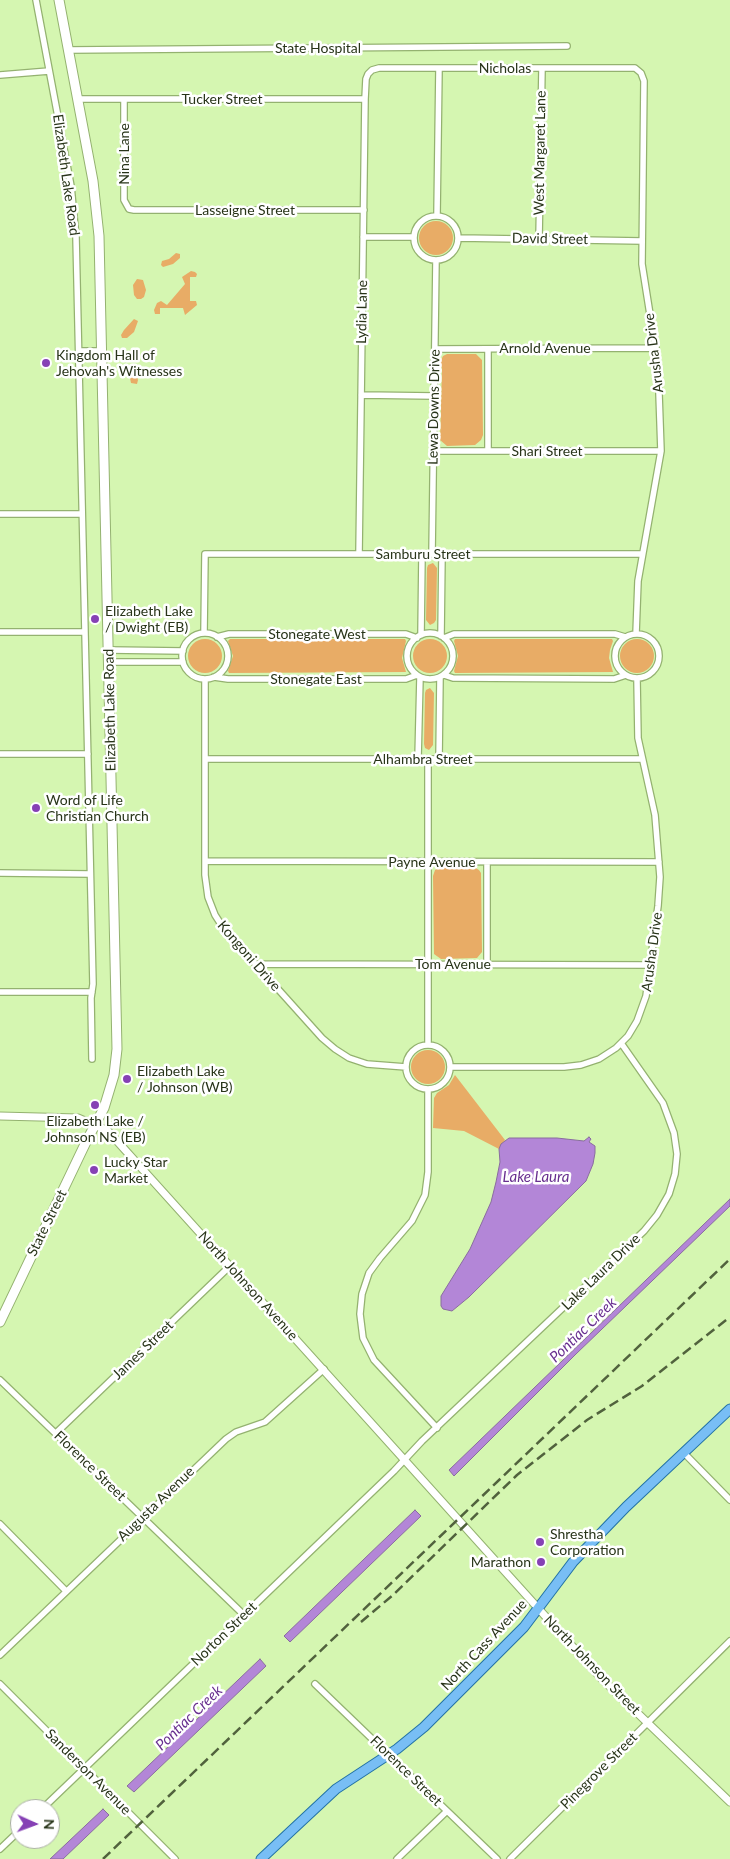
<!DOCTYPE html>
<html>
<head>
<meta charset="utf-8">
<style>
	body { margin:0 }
	#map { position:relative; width:730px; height:1859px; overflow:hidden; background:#d5f6b1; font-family:Lato,sans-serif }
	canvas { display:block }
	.north { position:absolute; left:10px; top:1799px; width:50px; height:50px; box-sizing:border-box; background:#fff; border:1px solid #a9aea3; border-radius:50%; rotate:92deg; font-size:14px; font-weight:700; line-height:20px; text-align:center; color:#283419 }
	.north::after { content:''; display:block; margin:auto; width:18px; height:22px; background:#8641b5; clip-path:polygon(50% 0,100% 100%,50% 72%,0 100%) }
</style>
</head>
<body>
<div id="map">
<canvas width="730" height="1859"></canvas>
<div class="north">N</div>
</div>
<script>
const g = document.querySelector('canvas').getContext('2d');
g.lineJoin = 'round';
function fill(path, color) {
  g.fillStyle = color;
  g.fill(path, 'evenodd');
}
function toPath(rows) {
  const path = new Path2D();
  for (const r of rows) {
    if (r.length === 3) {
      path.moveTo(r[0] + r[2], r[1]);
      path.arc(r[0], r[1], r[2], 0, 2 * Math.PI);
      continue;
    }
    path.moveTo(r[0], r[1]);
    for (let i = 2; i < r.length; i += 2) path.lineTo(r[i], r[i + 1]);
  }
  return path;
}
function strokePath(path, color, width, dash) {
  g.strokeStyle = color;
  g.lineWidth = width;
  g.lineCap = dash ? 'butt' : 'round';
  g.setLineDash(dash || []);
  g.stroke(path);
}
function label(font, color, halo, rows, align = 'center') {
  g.font = font + ' Lato,sans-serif';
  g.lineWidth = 5;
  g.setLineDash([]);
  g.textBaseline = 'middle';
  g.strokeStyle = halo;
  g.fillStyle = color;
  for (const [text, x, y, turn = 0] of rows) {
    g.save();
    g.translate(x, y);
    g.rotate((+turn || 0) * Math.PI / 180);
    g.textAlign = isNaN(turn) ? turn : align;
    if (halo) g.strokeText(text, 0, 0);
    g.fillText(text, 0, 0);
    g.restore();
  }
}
fill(toPath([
	[436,238,17],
	[176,253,180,254,180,258,173,264,163,267,161,265,162,261,169,259],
	[191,271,195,272,197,274,196,277,190,277,190,301,196,301,197,305,185,315,183,308,160,308,160,314,155,314,154,310,157,303,161,301,167,305,185,284,182,277],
	[137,279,143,280,146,290,144,297,141,299,137,299,134,295,133,285],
	[134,319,138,321,134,332,127,338,122,338,121,335,124,330],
	[447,354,476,354,482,360,483,435,481,440,475,445,447,446,440,440,442,369,440,362,443,356],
	[124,365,128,365,135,370,138,380,137,384,131,383,129,373,123,368],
	[433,563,437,568,436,620,434,623,430,625,426,620,427,568,428,565],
	[205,656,17],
	[637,656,17],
	[230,639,405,639,406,641,402,658,406,672,229,673,228,671,233,656,228,641],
	[455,639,612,639,613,641,610,650,609,658,613,672,455,673,454,671,458,656,454,641],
	[430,656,17],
	[430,688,434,693,433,745,429,750,425,748,424,744,425,693,426,690],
	[441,867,474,867,479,870,481,873,482,952,477,958,441,959,434,954,433,876,435,870],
	[428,1067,17],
	[455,1075,505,1140,499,1149,464,1131,433,1128,434,1098,437,1093,449,1085]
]), '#e8ac66');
const water = toPath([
	[589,1137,591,1139,589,1142,595,1146,595,1153,593,1164,586,1181,469,1297,452,1311,443,1309,441,1306,441,1296,470,1249,491,1202,496,1182,500,1162,499,1149,501,1144,509,1138,557,1138,584,1141,589,1137],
	[730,1199,730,1206,576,1354,454,1476,449,1470,730,1199],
	[415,1510,421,1516,290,1642,284,1636,415,1510],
	[260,1659,266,1666,134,1792,127,1786,260,1659],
	[103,1809,109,1815,63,1859,50,1859,103,1809]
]);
fill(water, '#b386d7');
strokePath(water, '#896d9e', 1);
const minor = toPath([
	[36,0,71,186,76,237,93,984,91,998,92,1059],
	[69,50,567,46],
	[0,75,49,71],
	[78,99,365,99],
	[124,99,124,200,129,209,134,210,364,210],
	[437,215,439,68],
	[436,238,22],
	[363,237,414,237],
	[459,238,642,241],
	[539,239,542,68],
	[435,349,656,348],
	[79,351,102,351],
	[361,395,434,396],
	[434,451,661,451],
	[488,451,488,349],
	[0,514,82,514],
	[359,554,365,99,366,79,368,74,372,70,379,68,635,68,641,73,644,81,642,264,658,365,661,451,638,581,636,634],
	[432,554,436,260],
	[0,632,85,632],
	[204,633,205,554,642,554],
	[430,656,23],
	[205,656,23],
	[637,656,22],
	[421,635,422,554],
	[441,636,442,554],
	[217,637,229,634,406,634,417,638],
	[444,638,454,634,615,634,625,637],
	[109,650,183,651],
	[109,662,183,662],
	[444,675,453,678,614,679,626,675],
	[214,677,228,679,406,679,417,675],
	[205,679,205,875,208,897,215,915,224,929,322,1038,335,1049,349,1058,367,1064,406,1067],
	[0,754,88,754],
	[205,759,642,759],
	[418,759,420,677],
	[439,759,440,677],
	[205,861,659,862],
	[487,862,487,964],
	[0,873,90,874],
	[256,964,650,965],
	[0,992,92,992],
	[428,1067,22],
	[428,1045,428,759],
	[450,1067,564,1067,581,1065,599,1059,616,1048,628,1036,637,1021,646,996,658,906,660,877,655,815,638,738,637,679],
	[428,1089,428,1172,425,1195,412,1221,380,1258,369,1273,362,1294,360,1314,363,1338,374,1360,437,1428],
	[0,1380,244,1615],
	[56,1433,230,1266],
	[684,1453,730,1500],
	[0,1524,66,1591],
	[0,1655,226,1439,236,1432,265,1422,324,1369],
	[0,1684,175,1859],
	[315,1684,497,1859],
	[42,1809,394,1471,422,1441,644,1231,657,1215,669,1194,675,1174,677,1154,674,1133,663,1103,621,1043],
	[0,1849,20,1830],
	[397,1859,447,1811],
	[510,1859,730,1641]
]);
const tertiary = toPath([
	[0,1116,78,1118,108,1131,601,1678,730,1802]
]);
const secondary = toPath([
	[0,1322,86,1142,104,1108,114,1075,117,1049,99,236,93,181,59,0]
]);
const primary = toPath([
	[261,1859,336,1789,397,1749,424,1727,524,1627,573,1562,626,1507,730,1409]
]);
strokePath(minor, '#94b270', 8);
strokePath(tertiary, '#94b270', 9);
strokePath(secondary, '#94b270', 11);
strokePath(primary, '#2272a4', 11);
strokePath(minor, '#fff', 5.5);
strokePath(tertiary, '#fff', 7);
strokePath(secondary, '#fff', 9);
strokePath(primary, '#78bef5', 9);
strokePath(toPath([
	[361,1622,393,1595,517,1475,587,1420,642,1386,730,1317],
	[103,1859,730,1259]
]), '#51623d', 2.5, [10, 5]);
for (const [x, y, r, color] of [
	[46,363,5,"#8641b5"],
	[95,619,5,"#8641b5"],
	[36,808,5,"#8641b5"],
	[127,1079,5,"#8641b5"],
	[95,1105,5,"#8641b5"],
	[94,1170,5,"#8641b5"],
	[540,1542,5,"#8641b5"],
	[541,1562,5,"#8641b5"]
]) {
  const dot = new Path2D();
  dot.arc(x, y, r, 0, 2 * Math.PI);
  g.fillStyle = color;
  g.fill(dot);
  strokePath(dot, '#fff', 2);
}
label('14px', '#283419', '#fff', [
	["State Hospital",318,48],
	["Nicholas",505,68],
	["Tucker Street",222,99],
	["West Margaret Lane",540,153,-89],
	["Nina Lane",124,154,-90],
	["Elizabeth Lake Road",66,175,82],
	["Lasseigne Street",245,210],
	["David Street",550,239,1],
	["Lydia Lane",362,312,-89],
	["Arnold Avenue",545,348],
	["Arusha Drive",654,353,-97],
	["Lewa Downs Drive",434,407,-89],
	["Shari Street",547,451],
	["Samburu Street",423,554],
	["Stonegate West",317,634],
	["Stonegate East",316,679],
	["Elizabeth Lake Road",110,710,-91],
	["Alhambra Street",423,759],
	["Payne Avenue",432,862],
	["Arusha Drive",652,952,-82],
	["Kongoni Drive",249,956,49],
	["Tom Avenue",453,964],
	["State Street",47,1223,-64],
	["Lake Laura Drive",601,1272,-44],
	["North Johnson Avenue",248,1286,48],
	["James Street",143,1350,-44],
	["Florence Street",90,1466,44],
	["Augusta Avenue",156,1504,-44],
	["Norton Street",224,1634,-44],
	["North Cass Avenue",484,1645,-47],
	["North Johnson Street",592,1665,46],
	["Florence Street",406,1771,44],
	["Pinegrove Street",599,1771,-45],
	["Sanderson Avenue",88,1772,45]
]);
label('14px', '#283419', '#fff', [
	["Kingdom Hall of",56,355],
	["Jehovah's Witnesses",56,371],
	["Elizabeth Lake",105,611],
	["/ Dwight (EB)",105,627],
	["Word of Life",46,800],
	["Christian Church",46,816],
	["Elizabeth Lake",137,1071],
	["/ Johnson (WB)",137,1087],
	["Elizabeth Lake /",95,1121,"center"],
	["Johnson NS (EB)",95,1137,"center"],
	["Lucky Star",104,1162],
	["Market",104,1178],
	["Shrestha",550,1534],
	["Corporation",550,1550],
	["Marathon",531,1562,"right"]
], 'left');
label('italic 15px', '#682f8f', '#fff', [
	["Lake Laura",536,1177],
	["Pontiac Creek",583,1330,-44],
	["Pontiac Creek",189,1718,-44]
]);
</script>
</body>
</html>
